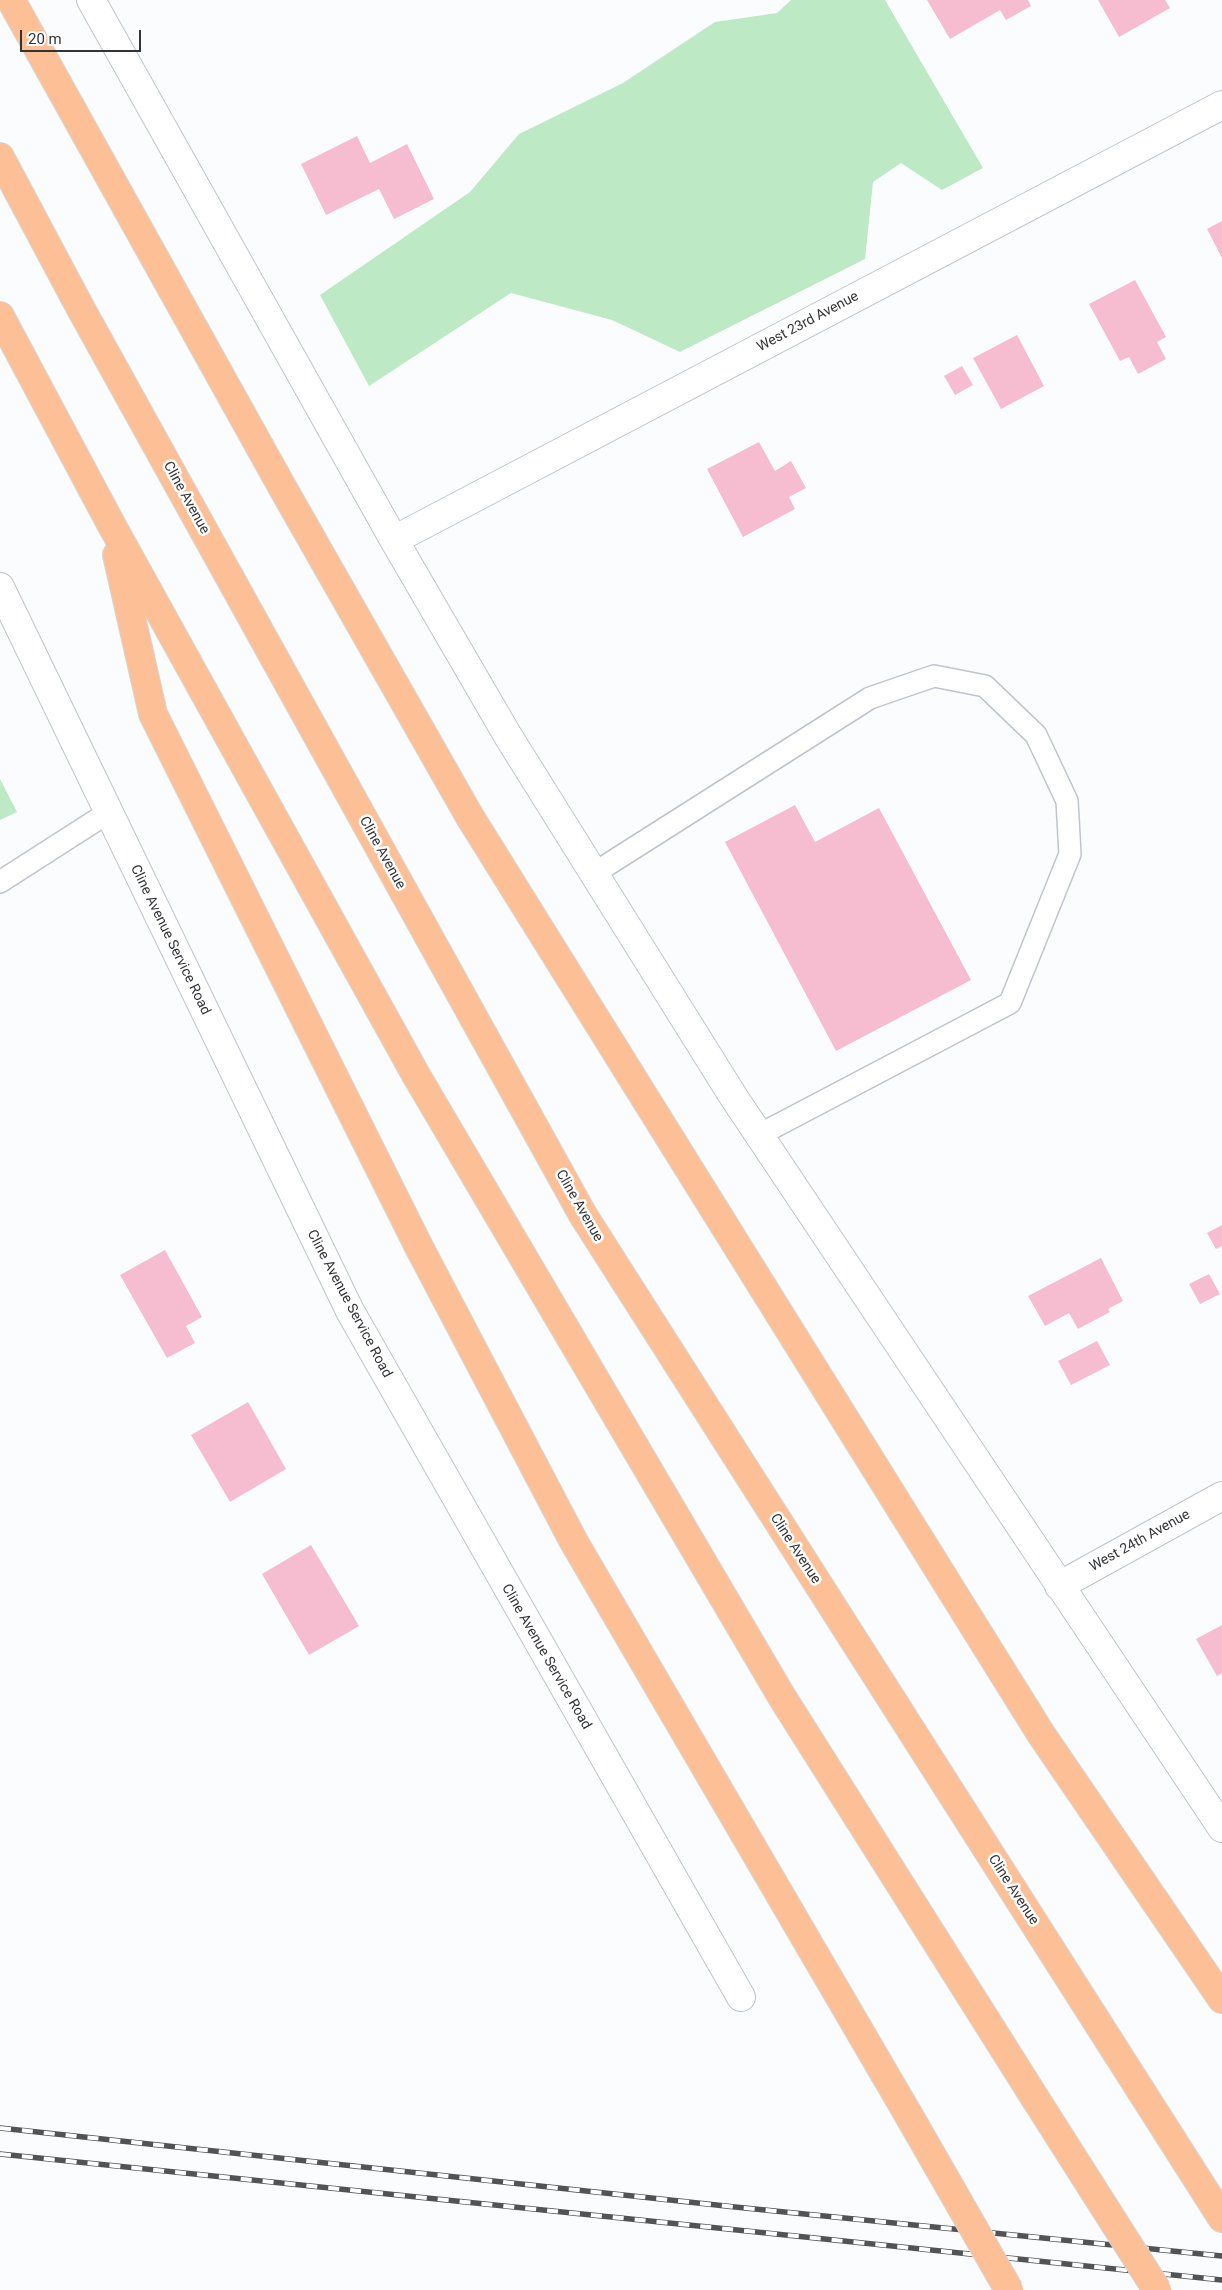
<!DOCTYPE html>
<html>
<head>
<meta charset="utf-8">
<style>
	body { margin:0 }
	#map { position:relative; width:1222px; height:2290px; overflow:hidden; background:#fbfcfe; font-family:Roboto,sans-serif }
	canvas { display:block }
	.scale { position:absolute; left:20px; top:30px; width:121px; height:22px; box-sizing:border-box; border:2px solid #313336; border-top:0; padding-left:6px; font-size:15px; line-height:18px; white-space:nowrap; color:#313336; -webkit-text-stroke:4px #fff; paint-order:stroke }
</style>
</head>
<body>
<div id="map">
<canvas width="1222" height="2290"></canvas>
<div class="scale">20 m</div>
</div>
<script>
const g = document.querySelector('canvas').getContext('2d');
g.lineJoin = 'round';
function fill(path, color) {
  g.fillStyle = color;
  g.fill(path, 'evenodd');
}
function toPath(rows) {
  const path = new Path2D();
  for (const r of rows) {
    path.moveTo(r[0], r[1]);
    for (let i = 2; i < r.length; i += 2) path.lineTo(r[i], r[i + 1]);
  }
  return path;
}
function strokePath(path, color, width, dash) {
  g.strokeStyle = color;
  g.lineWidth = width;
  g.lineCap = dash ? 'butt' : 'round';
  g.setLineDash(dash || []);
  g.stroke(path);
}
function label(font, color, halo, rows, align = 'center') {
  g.font = font + ' Roboto,sans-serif';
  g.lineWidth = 5;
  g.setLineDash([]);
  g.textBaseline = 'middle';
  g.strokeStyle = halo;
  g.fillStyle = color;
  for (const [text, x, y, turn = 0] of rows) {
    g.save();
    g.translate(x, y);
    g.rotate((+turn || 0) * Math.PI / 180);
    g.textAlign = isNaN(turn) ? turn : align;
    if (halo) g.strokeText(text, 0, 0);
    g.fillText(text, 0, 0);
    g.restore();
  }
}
fill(toPath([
	[791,0,885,0,983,168,942,190,901,163,873,182,865,259,680,352,612,320,511,293,369,386,320,295,470,192,519,134,623,83,715,22,777,13],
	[0,779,17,812,0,820]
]), '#bdeac5');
fill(toPath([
	[927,0,1028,0,1031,6,1006,20,1000,10,950,39],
	[1098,0,1165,0,1170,8,1119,37],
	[357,136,370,163,407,144,434,199,394,219,379,189,326,215,301,164],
	[1222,221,1222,258,1207,229],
	[1135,280,1166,337,1157,342,1166,359,1138,374,1129,357,1120,361,1089,304],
	[1017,335,1044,386,1001,409,973,358],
	[962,366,973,385,955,395,944,376],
	[759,442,775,471,791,461,806,488,789,497,795,509,743,537,707,469],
	[795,805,815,842,879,808,971,980,836,1051,725,842],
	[1222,1225,1222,1246,1216,1249,1207,1233],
	[165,1250,202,1317,186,1326,195,1343,167,1358,120,1275],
	[1101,1258,1123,1301,1108,1309,1110,1312,1078,1329,1069,1313,1045,1326,1028,1296],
	[1209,1274,1220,1294,1200,1304,1189,1284],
	[1097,1341,1110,1365,1071,1385,1058,1361],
	[248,1402,286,1469,230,1502,191,1435],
	[311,1545,359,1626,309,1655,262,1574],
	[1222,1625,1222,1673,1217,1676,1196,1639]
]), '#f6bdd0');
const service = toPath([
	[593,874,870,698,934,676,985,686,1036,735,1067,801,1070,854,1010,1003,759,1135],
	[0,882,109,812]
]);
const minor = toPath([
	[91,0,394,540,508,736,733,1096,1222,1828],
	[394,540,1222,105],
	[0,587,350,1311,741,1997],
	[1059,1586,1222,1496]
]);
const motorway = toPath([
	[11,0,285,492,470,817,1041,1734,1222,1999],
	[0,157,81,309,583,1215,1222,2218],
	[0,316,111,524,416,1075,782,1697,1035,2098],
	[117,555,153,714,419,1247,574,1542,908,2114]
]);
strokePath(service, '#bfc4cd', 24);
strokePath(minor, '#bfc4cd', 30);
strokePath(motorway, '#d6d6d7', 30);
strokePath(service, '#fff', 21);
strokePath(minor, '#fff', 28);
strokePath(motorway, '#fdc096', 28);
const rail = toPath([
	[0,2128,735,2207,1222,2256],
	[0,2154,1222,2280]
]);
strokePath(rail, '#515356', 5.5);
strokePath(rail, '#fff', 4, [11]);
const motorwayBridge = toPath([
	[1035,2098,1157,2290],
	[908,2114,1009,2290]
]);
strokePath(motorwayBridge, '#d6d6d7', 30, []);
strokePath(motorwayBridge, '#fdc096', 28);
label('14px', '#313336', '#fff', [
	["West 23rd Avenue",808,322,-28],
	["Cline Avenue",186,498,61],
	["Cline Avenue",382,853,61],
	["Cline Avenue Service Road",170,940,64],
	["Cline Avenue",579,1206,60],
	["Cline Avenue Service Road",349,1304,62],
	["West 24th Avenue",1140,1541,-29],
	["Cline Avenue",795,1549,57],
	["Cline Avenue Service Road",546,1657,60],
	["Cline Avenue",1013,1890,57]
]);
</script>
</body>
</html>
